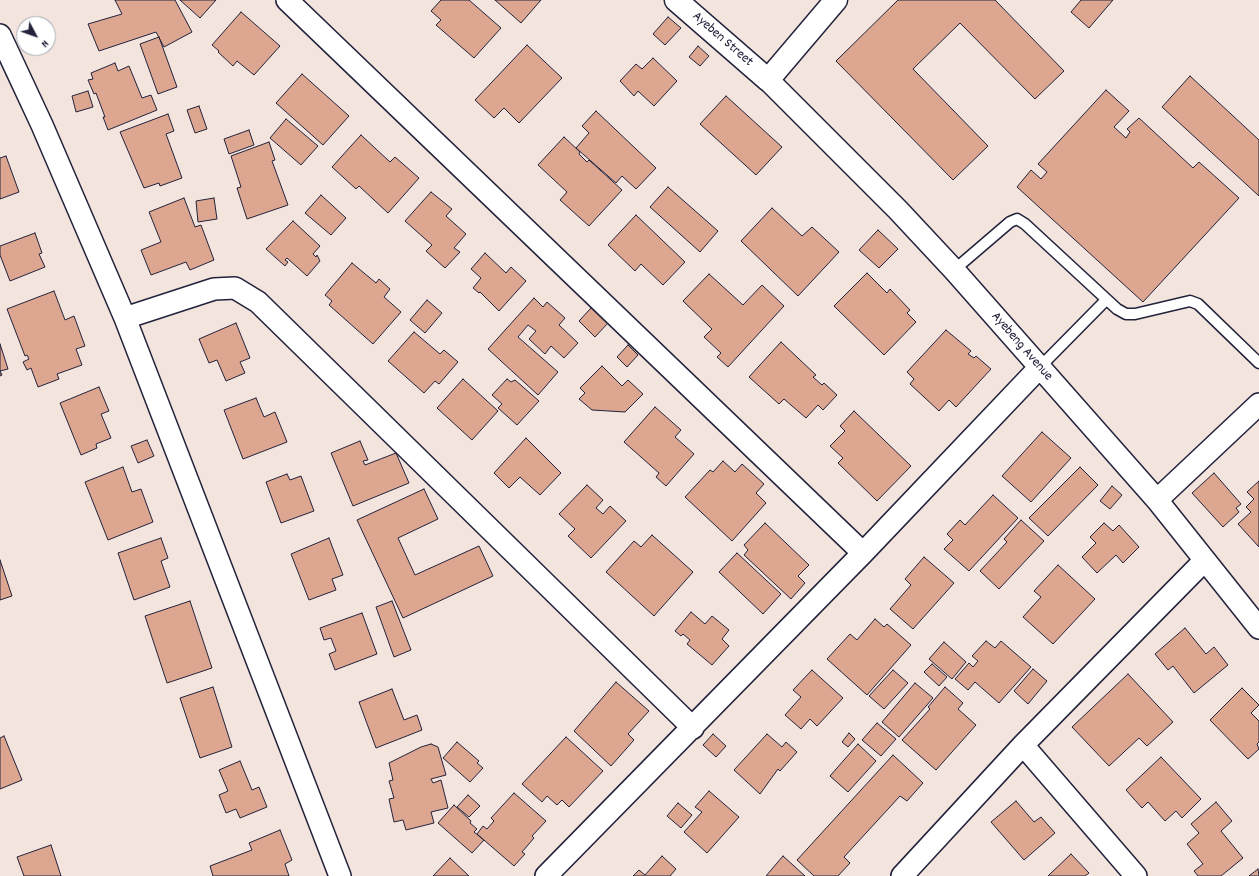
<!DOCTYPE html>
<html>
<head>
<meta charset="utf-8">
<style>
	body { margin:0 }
	#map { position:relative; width:1259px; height:876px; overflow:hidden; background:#f4e4de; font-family:Dekko,sans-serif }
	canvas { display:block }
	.north { position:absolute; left:16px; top:16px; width:40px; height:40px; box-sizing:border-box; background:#fff; border:1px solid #a7a7b1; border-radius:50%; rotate:131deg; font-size:11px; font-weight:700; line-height:16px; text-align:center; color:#22223b }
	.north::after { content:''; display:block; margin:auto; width:14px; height:18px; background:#22223b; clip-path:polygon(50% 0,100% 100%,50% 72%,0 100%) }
</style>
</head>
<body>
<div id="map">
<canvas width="1259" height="876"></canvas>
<div class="north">N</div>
</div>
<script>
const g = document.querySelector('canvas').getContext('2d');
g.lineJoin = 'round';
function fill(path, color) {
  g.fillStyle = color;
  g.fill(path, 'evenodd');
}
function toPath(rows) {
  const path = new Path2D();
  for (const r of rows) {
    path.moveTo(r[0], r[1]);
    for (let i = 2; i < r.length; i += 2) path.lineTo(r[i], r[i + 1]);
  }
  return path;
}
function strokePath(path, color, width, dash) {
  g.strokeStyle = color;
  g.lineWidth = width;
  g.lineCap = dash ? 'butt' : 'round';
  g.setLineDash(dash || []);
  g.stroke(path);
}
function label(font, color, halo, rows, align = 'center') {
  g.font = font + ' Dekko,sans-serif';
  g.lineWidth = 4;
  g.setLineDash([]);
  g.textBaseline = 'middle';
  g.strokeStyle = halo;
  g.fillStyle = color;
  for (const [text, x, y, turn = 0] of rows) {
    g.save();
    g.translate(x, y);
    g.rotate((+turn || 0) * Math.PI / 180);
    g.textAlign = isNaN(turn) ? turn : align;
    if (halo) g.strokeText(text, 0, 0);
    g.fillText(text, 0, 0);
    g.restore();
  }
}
const building = toPath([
	[115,0,175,0,192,32,164,47,156,32,99,51,88,24,122,14,115,0],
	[180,0,216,0,200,18,180,0],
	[441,0,469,0,501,28,474,58,436,25,441,20,431,11,441,0],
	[495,0,541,0,521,23,495,0],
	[898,0,995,0,1064,71,1035,99,960,23,913,69,988,146,953,180,836,61,898,0],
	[1081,0,1113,0,1089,28,1071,12,1081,0],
	[241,12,280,46,254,75,237,61,233,66,218,52,219,51,212,45,241,12],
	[668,17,681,28,665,45,653,34,668,17],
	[159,37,177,87,158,94,140,44,159,37],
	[527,45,562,78,519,123,504,108,494,118,475,100,527,45],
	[698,46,709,56,700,66,689,57,698,46],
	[653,58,677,81,654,106,638,91,634,96,620,81,636,64,642,69,653,58],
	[115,63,118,71,129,66,142,98,151,95,157,110,108,130,103,117,105,117,96,93,94,94,88,80,93,79,91,73,115,63],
	[302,74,349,116,323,145,276,103,302,74],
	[1190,76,1259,140,1259,196,1162,107,1190,76],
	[1106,90,1129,111,1114,127,1126,138,1130,132,1127,129,1139,118,1193,168,1199,162,1239,198,1143,302,1017,187,1031,170,1041,179,1047,172,1038,164,1106,90],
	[88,91,93,107,76,112,72,96,88,91],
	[726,96,782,147,756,175,700,124,726,96],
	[199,106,207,129,195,133,187,110,199,106],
	[596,111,656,168,636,189,622,176,616,183,576,148,589,133,582,126,596,111],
	[168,114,174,131,166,134,182,178,160,186,159,183,144,188,120,132,168,114],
	[286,119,318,146,301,165,270,138,286,119],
	[249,130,254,145,229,154,224,139,249,130],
	[361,135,390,162,395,157,419,178,388,213,359,186,356,189,332,167,361,135],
	[564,137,580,152,579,154,587,162,589,160,622,190,589,226,560,200,567,192,538,165,564,137],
	[269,142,275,160,272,161,288,205,247,219,237,188,241,187,231,156,269,142],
	[6,156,19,192,0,199,0,158,6,156],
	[668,187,718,231,700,252,650,207,668,187],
	[431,192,452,209,446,216,466,234,454,248,460,252,445,268,426,251,432,245,405,221,431,192],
	[321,195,346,218,331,235,305,213,321,195],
	[184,198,195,227,201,225,214,260,190,270,186,262,151,275,141,250,161,242,149,212,184,198],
	[214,198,217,219,198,222,196,201,214,198],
	[772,208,802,236,812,227,839,252,798,296,741,241,772,208],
	[636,215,685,262,663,285,641,264,635,271,608,245,636,215],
	[293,221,320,246,313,254,316,257,317,255,320,261,307,276,287,258,285,260,288,262,285,266,266,249,293,221],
	[878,230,898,249,879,268,859,250,878,230],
	[35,233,42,253,39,254,45,267,10,281,0,255,0,246,35,233],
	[485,253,506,273,511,267,526,281,499,311,480,292,479,293,473,288,481,278,471,269,485,253],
	[352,263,376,283,379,279,390,289,384,297,401,312,373,344,329,305,332,301,325,295,352,263],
	[867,273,887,293,890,289,910,310,907,313,916,322,884,355,834,306,867,273],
	[709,274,743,305,762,285,784,306,728,367,717,357,721,353,704,337,712,329,683,301,709,274],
	[54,291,65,320,74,316,85,346,76,349,82,365,57,374,59,379,38,387,31,368,27,370,23,362,29,359,27,355,25,356,7,309,54,291],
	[534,298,543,307,547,302,565,318,559,325,578,343,564,358,551,346,545,354,529,339,536,331,528,325,518,337,558,372,538,395,488,349,534,298],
	[427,300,442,313,425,333,410,320,427,300],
	[591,308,608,323,595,337,579,321,591,308],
	[236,323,250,358,240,362,245,373,226,381,217,360,209,363,199,339,236,323],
	[946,330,971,351,968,354,974,358,976,356,991,369,956,407,949,400,939,411,910,384,914,379,907,372,946,330],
	[414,332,440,354,444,350,458,362,439,384,435,381,424,393,388,361,414,332],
	[781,342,816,375,813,377,822,385,824,383,837,395,823,410,818,405,806,418,784,399,779,404,749,377,781,342],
	[0,344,8,369,0,371,2,375,0,376,0,344],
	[628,345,638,355,627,367,617,357,628,345],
	[602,366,622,386,628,380,643,394,625,412,592,410,579,399,585,393,580,388,602,366],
	[463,379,498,411,472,440,437,408,463,379],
	[507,379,511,382,515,380,539,401,517,425,498,408,502,404,492,395,507,379],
	[99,387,109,411,101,414,111,438,96,444,97,448,81,455,60,403,99,387],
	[256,398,264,417,275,412,287,442,243,459,224,410,256,398],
	[655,407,681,430,675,437,694,454,666,486,656,477,659,473,624,442,655,407],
	[854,411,911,466,877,501,838,463,843,458,830,446,845,431,840,426,854,411],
	[1042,432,1071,458,1031,502,1002,476,1042,432],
	[526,438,561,473,540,495,520,477,509,488,494,473,526,438],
	[147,440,154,456,138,463,131,446,147,440],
	[360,441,368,460,363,461,365,465,396,453,409,483,353,506,331,453,360,441],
	[723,461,735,472,742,464,764,484,756,493,766,503,732,541,685,497,710,470,713,472,723,461],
	[123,467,132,492,141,489,153,522,108,540,85,482,123,467],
	[1080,467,1098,485,1048,536,1029,518,1080,467],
	[1214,473,1241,504,1236,508,1239,512,1223,527,1192,493,1214,473],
	[287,474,290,480,301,476,314,511,281,523,266,482,287,474],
	[1259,481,1259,547,1238,524,1251,512,1246,507,1254,499,1247,492,1259,481],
	[587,485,603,500,596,508,603,514,610,506,626,521,591,558,568,536,575,529,559,514,587,485],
	[1112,486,1122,495,1110,509,1100,501,1112,486],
	[424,489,438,519,398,538,415,575,479,546,493,576,403,618,357,520,424,489],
	[993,495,1018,518,969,571,944,549,953,540,947,534,960,520,965,525,993,495],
	[1021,520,1044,541,999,589,980,571,1007,542,1004,539,1021,520],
	[765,523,809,565,798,576,805,583,791,599,744,555,748,550,744,545,765,523],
	[1104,523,1113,531,1119,525,1139,547,1123,563,1116,555,1097,573,1082,557,1096,543,1090,537,1104,523],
	[652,535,693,572,654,616,606,572,634,541,641,547,652,535],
	[161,538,168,558,161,561,170,587,134,600,118,553,161,538],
	[329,538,343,575,332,579,336,590,309,600,291,554,329,538],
	[737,553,781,594,763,614,719,572,737,553],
	[924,557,954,583,913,629,890,609,911,585,905,579,924,557],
	[0,560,12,596,0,600,0,560],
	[1058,565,1095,599,1053,644,1023,617,1041,597,1034,591,1058,565],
	[190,601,212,668,167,683,145,616,190,601],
	[392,601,411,650,394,657,376,607,392,601],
	[691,612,705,624,712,616,729,630,722,639,729,646,712,665,687,644,690,640,683,634,681,636,675,631,691,612],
	[362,613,377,654,335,670,329,654,336,651,331,638,324,640,320,628,362,613],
	[875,619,884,627,887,624,911,645,867,695,827,659,850,634,857,640,875,619],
	[1185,628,1206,654,1214,647,1228,665,1194,693,1173,666,1168,670,1155,654,1185,628],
	[986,641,995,648,1001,641,1031,667,999,703,975,682,968,690,955,679,969,663,973,667,978,661,972,656,986,641],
	[944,642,966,662,952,679,929,659,944,642],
	[932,664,947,677,939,686,924,672,932,664],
	[1033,669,1047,681,1028,704,1014,691,1033,669],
	[812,670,843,698,817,726,810,719,801,729,785,715,801,697,793,690,812,670],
	[893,670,908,683,884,709,869,696,893,670],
	[1128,674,1173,722,1147,746,1139,738,1109,766,1072,727,1128,674],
	[616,682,649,711,628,734,634,740,611,766,574,731,616,682],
	[915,683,933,698,899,737,882,722,915,683],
	[213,687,232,747,200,758,180,698,213,687],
	[945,687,963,703,958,709,976,725,936,770,902,740,930,709,928,707,945,687],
	[1242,688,1259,705,1251,713,1259,721,1259,742,1257,744,1259,749,1248,759,1210,720,1242,688],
	[392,689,404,720,417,715,422,730,376,748,359,702,392,689],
	[877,723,896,739,881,756,862,740,877,723],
	[849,733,855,739,848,747,842,742,849,733],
	[713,734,726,746,716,757,703,745,713,734],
	[767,734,782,747,786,742,797,752,780,771,778,769,760,794,734,770,767,734],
	[4,736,22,780,0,789,0,738,4,736],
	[566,737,603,771,569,807,562,800,557,805,547,796,542,802,522,784,566,737],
	[457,742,479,761,477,763,483,768,470,782,443,758,457,742],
	[431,744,438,747,446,775,431,779,433,783,441,780,448,808,431,812,434,823,406,830,403,820,394,822,389,799,394,798,389,781,393,780,389,763,421,747,431,744],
	[858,744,876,761,848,792,830,776,858,744],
	[893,755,923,783,907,801,900,796,844,857,850,863,838,876,814,876,797,860,893,755],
	[1161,757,1201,799,1182,818,1176,811,1165,821,1148,802,1142,808,1126,790,1161,757],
	[240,761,252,790,259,787,267,807,240,818,236,809,226,813,219,795,228,791,219,770,240,761],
	[709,791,739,817,707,853,684,832,702,812,695,807,709,791],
	[514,793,546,821,532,836,534,838,522,852,525,854,514,866,477,834,483,826,487,829,494,821,491,818,514,793],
	[468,795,480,806,469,817,457,807,468,795],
	[1016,801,1034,822,1041,817,1055,833,1024,860,991,822,1016,801],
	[1216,802,1232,821,1221,831,1243,858,1221,876,1198,876,1194,871,1203,864,1187,844,1199,833,1191,824,1216,802],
	[678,803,692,815,681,828,667,816,678,803],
	[454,805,471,821,470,823,477,829,474,832,484,840,472,853,438,823,454,805],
	[280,830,292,860,285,864,289,876,213,876,210,866,252,850,249,843,280,830],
	[51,845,61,876,24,876,17,857,51,845],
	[1071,854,1089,873,1085,876,1048,876,1071,854],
	[662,856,676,869,670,876,633,876,639,870,645,875,662,856],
	[783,856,805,876,766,876,783,856],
	[450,858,469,876,433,876,450,858],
	[1258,869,1259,876,1249,876,1258,869]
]);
fill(building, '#dca691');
strokePath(building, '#22223b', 1);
const lane = toPath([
	[954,270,1010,222,1017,219,1025,224,1117,309,1126,314,1135,314,1190,301,1198,304,1259,363],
	[1039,368,1106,300]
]);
const street = toPath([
	[287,0,863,553],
	[0,35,42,125,125,318,340,876],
	[768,80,898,210,954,270,1157,500,1259,628],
	[125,318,214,289,235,288,258,302,693,728],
	[1157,500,1259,404],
	[1023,745,1136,876],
	[546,876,863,553,1039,368],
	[902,876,1023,745,1204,561]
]);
const secondary = toPath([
	[676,0,768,80,836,0]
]);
strokePath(lane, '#22223b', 13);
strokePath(street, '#22223b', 24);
strokePath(secondary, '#22223b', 25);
strokePath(lane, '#fff', 10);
strokePath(street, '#fff', 21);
strokePath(secondary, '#fff', 22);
label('14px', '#22223b', '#fff', [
	["Ayeben Street",722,40,41],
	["Ayebeng Avenue",1021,347,49]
]);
</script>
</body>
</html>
